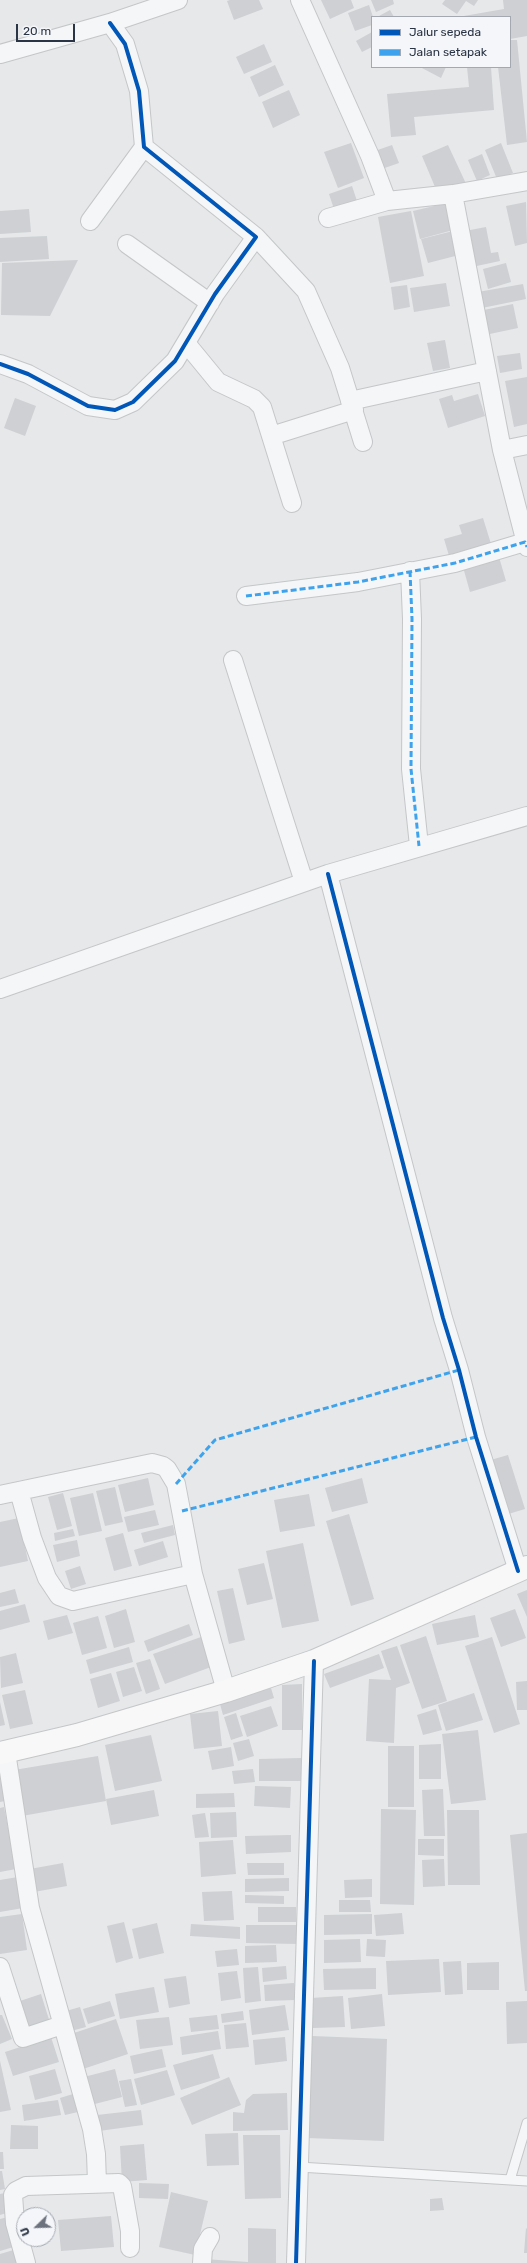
<!DOCTYPE html>
<html>
<head>
<meta charset="utf-8">
<style>
	body { margin:0 }
	#map { position:relative; width:527px; height:2263px; overflow:hidden; background:#e6e8ea; font-family:Rubik,sans-serif }
	canvas { display:block }
	.legend { position:absolute; left:371px; top:16px; width:140px; height:52px; box-sizing:border-box; background:#f4f6f9; border:1px solid #a4a8b1; margin:0; padding:5px 7px; list-style:none; font-size:12px; color:#2b3445 }
	.legend li { display:flex; align-items:center; gap:8px; height:20px }
	.legend b { width:20px; border:1px solid #a4a8b1 }
	.north { position:absolute; left:16px; top:2207px; width:40px; height:40px; box-sizing:border-box; background:#f4f6f9; border:1px solid #a4a8b1; border-radius:50%; rotate:247deg; font-size:11px; font-weight:700; line-height:16px; text-align:center; color:#2b3445 }
	.north::after { content:''; display:block; margin:auto; width:14px; height:18px; background:#6c737f; clip-path:polygon(50% 0,100% 100%,50% 72%,0 100%) }
	.scale { position:absolute; left:16px; top:24px; width:59px; height:18px; box-sizing:border-box; border:2px solid #2b3445; border-top:0; padding-left:5px; font-size:12px; line-height:14px; white-space:nowrap; color:#2b3445; -webkit-text-stroke:3px #f4f6f9; paint-order:stroke }
</style>
</head>
<body>
<div id="map">
<canvas width="527" height="2263"></canvas>
<ul class="legend">
<li><b style="height:5px;background:#0057b8"></b>Jalur sepeda</li>
<li><b style="height:5px;background:#3ea3ec"></b>Jalan setapak</li>
</ul>
<div class="north">U</div>
<div class="scale">20 m</div>
</div>
<script>
const g = document.querySelector('canvas').getContext('2d');
g.lineJoin = 'round';
function fill(path, color) {
  g.fillStyle = color;
  g.fill(path, 'evenodd');
}
function toPath(rows) {
  const path = new Path2D();
  for (const r of rows) {
    path.moveTo(r[0], r[1]);
    for (let i = 2; i < r.length; i += 2) path.lineTo(r[i], r[i + 1]);
  }
  return path;
}
function strokePath(path, color, width, dash) {
  g.strokeStyle = color;
  g.lineWidth = width;
  g.lineCap = dash ? 'butt' : 'round';
  g.setLineDash(dash || []);
  g.stroke(path);
}
fill(toPath([
	[230,0,259,0,263,9,234,20,227,1],
	[321,0,351,0,354,8,330,19],
	[371,0,393,0,394,4,376,12],
	[445,0,478,0,474,6,466,1,457,14,442,4],
	[503,0,527,0,527,36,510,39,510,17,458,17,504,9],
	[369,5,373,17,372,25,355,31,348,13],
	[390,10,394,17,380,17,379,16],
	[372,32,372,47,362,52,356,41],
	[510,40,517,40,527,142,507,145,498,67,510,67],
	[264,44,272,62,244,74,236,57],
	[275,65,284,85,259,97,250,77],
	[420,67,446,67,441,78],
	[467,67,491,67,494,110,414,117,416,135,391,137,387,94,469,87],
	[289,90,300,115,273,128,262,102],
	[351,143,364,178,338,188,324,152],
	[501,143,513,173,497,179,485,150],
	[392,145,399,163,379,170,372,152],
	[448,145,469,190,438,194,422,156],
	[482,154,490,175,477,181,468,160],
	[352,186,359,207,336,215,329,194],
	[451,202,457,229,420,239,413,211],
	[526,202,527,243,515,246,506,206],
	[29,209,31,232,0,234,0,211],
	[411,211,424,276,390,283,378,217],
	[486,227,491,253,498,252,500,261,472,267,465,231],
	[457,230,463,254,428,263,421,239],
	[47,236,49,259,0,262,0,238],
	[78,260,50,316,1,315,2,263],
	[506,263,511,282,488,289,483,269],
	[446,283,450,306,414,312,410,288],
	[523,284,526,299,482,308,478,292],
	[407,285,410,307,394,310,391,287],
	[513,304,518,328,485,335,479,311],
	[445,340,450,368,433,371,427,343],
	[520,353,522,369,500,373,497,356],
	[527,377,527,424,514,427,505,381],
	[478,394,485,416,448,428,439,399,452,395,454,401],
	[15,398,36,406,25,436,4,428],
	[483,518,492,547,450,559,444,539,462,534,459,525],
	[499,557,506,581,470,592,463,567],
	[508,1455,525,1509,505,1515,487,1461],
	[148,1478,154,1505,125,1512,118,1485],
	[362,1478,368,1503,332,1512,325,1488],
	[115,1487,123,1522,105,1526,96,1491],
	[63,1493,72,1526,57,1530,48,1497],
	[93,1493,102,1531,79,1536,70,1498],
	[309,1494,315,1526,280,1532,274,1500],
	[155,1510,159,1525,128,1532,124,1517],
	[349,1514,374,1599,351,1606,326,1521],
	[19,1518,28,1561,0,1567,0,1522],
	[173,1525,175,1535,144,1543,141,1533],
	[73,1529,75,1536,55,1541,54,1533],
	[123,1533,132,1566,114,1571,105,1538],
	[77,1540,80,1556,57,1562,53,1545],
	[163,1541,168,1557,139,1566,134,1550],
	[303,1543,319,1621,282,1628,266,1551],
	[264,1563,273,1599,247,1605,238,1569],
	[80,1566,86,1584,71,1589,65,1571],
	[233,1588,245,1640,229,1644,217,1591],
	[15,1589,19,1603,0,1607,0,1593],
	[527,1590,527,1617,517,1594],
	[25,1604,30,1622,0,1630,0,1611],
	[126,1609,135,1642,114,1648,105,1616],
	[515,1609,526,1638,501,1647,490,1618],
	[67,1615,73,1633,48,1640,43,1621],
	[475,1615,479,1637,437,1645,432,1624],
	[98,1616,107,1648,82,1655,73,1623],
	[189,1624,193,1635,148,1652,144,1641],
	[426,1636,447,1701,422,1709,400,1645],
	[201,1637,211,1667,165,1684,153,1654],
	[492,1637,520,1724,494,1733,465,1646],
	[397,1646,410,1683,396,1688,394,1743,366,1741,369,1679,391,1680,381,1651],
	[129,1647,133,1662,90,1674,86,1660],
	[16,1653,23,1683,1,1688,0,1657],
	[379,1654,384,1668,330,1688,324,1674],
	[150,1659,160,1689,146,1694,136,1663],
	[134,1667,142,1691,123,1697,116,1672],
	[111,1673,120,1701,98,1708,90,1679],
	[527,1681,527,1710,517,1710,516,1682],
	[302,1684,302,1730,282,1730,282,1685],
	[271,1688,274,1698,223,1715,220,1704],
	[25,1690,33,1724,10,1729,2,1695],
	[474,1693,483,1720,446,1731,438,1705],
	[0,1702,5,1725,0,1726],
	[271,1706,278,1726,247,1737,240,1716],
	[436,1709,442,1730,423,1735,417,1715],
	[218,1711,222,1746,194,1749,190,1714],
	[236,1713,243,1736,231,1740,224,1717],
	[478,1730,486,1800,451,1804,442,1734],
	[151,1735,162,1781,115,1791,105,1745],
	[249,1739,254,1756,238,1761,233,1743],
	[441,1744,441,1779,419,1779,419,1745],
	[388,1746,414,1746,414,1807,388,1807],
	[231,1747,234,1766,212,1770,208,1751],
	[98,1756,106,1801,22,1816,14,1770],
	[301,1758,302,1781,259,1781,259,1759],
	[253,1769,255,1782,234,1784,232,1771],
	[0,1777,5,1801,0,1802],
	[255,1786,291,1787,290,1808,254,1806],
	[443,1789,445,1836,424,1836,422,1790],
	[154,1790,159,1816,111,1825,106,1799],
	[234,1793,235,1807,196,1808,196,1794],
	[4,1807,16,1869,0,1872,0,1808],
	[381,1809,416,1810,414,1905,380,1904],
	[447,1810,479,1810,480,1885,448,1885],
	[236,1812,237,1837,211,1838,210,1813],
	[205,1813,209,1837,195,1838,192,1815],
	[527,1833,527,1991,525,1991,510,1835],
	[291,1835,291,1852,246,1854,245,1836],
	[418,1839,444,1839,444,1856,418,1855],
	[233,1840,236,1874,201,1877,199,1842],
	[444,1859,445,1886,423,1887,422,1860],
	[63,1863,67,1886,34,1892,30,1869],
	[247,1863,284,1863,284,1875,248,1875],
	[18,1877,23,1908,0,1912,0,1880],
	[289,1878,289,1891,245,1892,245,1879],
	[372,1879,372,1897,345,1898,344,1880],
	[232,1891,234,1920,204,1921,202,1892],
	[245,1895,284,1896,284,1904,245,1903],
	[339,1900,370,1900,371,1912,339,1912],
	[258,1907,296,1907,296,1922,258,1922],
	[402,1913,404,1934,376,1936,374,1915],
	[22,1914,27,1950,0,1954,0,1917],
	[372,1914,372,1934,324,1935,324,1915],
	[124,1922,133,1958,116,1963,107,1926],
	[157,1923,164,1953,139,1959,132,1929],
	[191,1924,240,1927,240,1939,190,1936],
	[246,1925,298,1925,298,1944,246,1943],
	[360,1939,361,1962,324,1963,324,1940],
	[367,1939,386,1940,385,1957,366,1956],
	[276,1945,277,1962,245,1963,245,1946],
	[237,1949,239,1965,217,1967,215,1951],
	[439,1959,441,1992,388,1995,386,1961],
	[461,1961,463,1994,445,1995,443,1962],
	[499,1962,499,1990,467,1990,467,1963],
	[286,1966,287,1979,263,1982,262,1968],
	[258,1967,261,2001,245,2003,243,1968],
	[376,1968,376,1989,324,1990,323,1969],
	[237,1971,241,1998,221,2001,218,1973],
	[186,1976,190,2004,169,2008,164,1979],
	[294,1983,295,2000,265,2001,264,1985],
	[154,1987,159,2012,120,2019,115,1994],
	[41,1994,51,2026,24,2034,14,2003],
	[382,1994,385,2026,351,2029,348,1998],
	[343,1996,345,2027,313,2028,311,1998],
	[110,2001,115,2016,88,2024,83,2009],
	[527,2001,527,2043,507,2044,506,2002],
	[285,2005,289,2030,252,2035,249,2010],
	[80,2007,86,2027,71,2031,66,2011],
	[243,2011,244,2020,222,2023,221,2014],
	[0,2015,2,2015,12,2039,0,2044],
	[217,2015,219,2029,191,2032,189,2018],
	[169,2017,173,2045,140,2049,136,2020],
	[116,2019,128,2054,80,2070,68,2035],
	[246,2023,249,2047,226,2049,224,2025],
	[218,2031,221,2049,182,2055,180,2037],
	[312,2036,387,2039,384,2141,308,2138],
	[51,2037,59,2062,13,2076,5,2052],
	[285,2037,287,2061,255,2065,253,2040],
	[162,2049,166,2067,134,2074,130,2056],
	[213,2054,220,2078,181,2090,173,2065],
	[0,2061,11,2110,0,2112],
	[55,2069,62,2093,35,2100,29,2076],
	[115,2069,122,2097,87,2106,80,2078],
	[167,2070,175,2095,141,2105,134,2079],
	[229,2077,241,2105,192,2125,180,2098],
	[131,2079,137,2105,125,2107,119,2081],
	[287,2093,288,2130,233,2131,233,2112,244,2113,246,2100,253,2094],
	[73,2094,78,2112,65,2115,60,2098],
	[58,2100,61,2115,24,2121,22,2105],
	[141,2110,143,2125,99,2131,97,2115],
	[11,2125,38,2126,38,2149,10,2149],
	[238,2133,239,2165,207,2166,205,2134],
	[243,2135,280,2135,281,2198,245,2199],
	[144,2144,147,2180,122,2182,120,2146],
	[0,2152,3,2152,4,2169,0,2169],
	[0,2171,2,2171,5,2189,0,2190],
	[139,2183,169,2184,168,2199,139,2198],
	[171,2192,208,2201,195,2255,159,2247],
	[5,2193,10,2212,0,2215,0,2194],
	[442,2198,444,2210,430,2211,430,2199],
	[111,2216,114,2247,61,2251,58,2220],
	[8,2217,17,2246,0,2251,0,2219],
	[248,2228,276,2229,276,2263,248,2263],
	[526,2228,527,2229,527,2253,524,2253],
	[17,2249,21,2263,0,2263,0,2254],
	[204,2259,248,2262,248,2263,204,2263]
]), '#ced0d3');
const service = toPath([
	[299,2167,527,2181],
	[510,2180,527,2123]
]);
const minor = toPath([
	[300,0,370,156,387,201,453,194,527,181],
	[0,54,110,23,178,0],
	[453,194,502,450,527,547],
	[328,218,387,201],
	[90,221,144,147],
	[256,237,306,291,340,368,363,442],
	[127,244,210,303],
	[186,343,218,382,254,399,262,407,292,503],
	[0,364,28,374,88,406,115,410,133,402,175,361,215,294,256,237,144,147,139,91,125,44,110,23],
	[350,401,487,371],
	[271,436,354,410],
	[502,450,527,445],
	[410,571,412,619,411,769,419,846],
	[246,596,358,582,455,563,525,542],
	[233,660,304,882],
	[328,874,443,1318,459,1370,476,1437,518,1571],
	[0,989,328,874,527,816],
	[19,1491,32,1538,47,1578,59,1596,73,1601,193,1574],
	[0,1495,152,1463,163,1466,167,1469,176,1484,193,1574,226,1691],
	[6,1752,30,1908,92,2129,96,2154,97,2183],
	[0,1967,23,2038,62,2025],
	[26,2263,15,2223,13,2195,16,2191,26,2186,119,2183,122,2186,130,2231,130,2248],
	[202,2263,203,2249,210,2237],
	[296,2263,314,1661]
]);
const secondary = toPath([
	[0,1753,77,1735,226,1691,314,1661,527,1567]
]);
strokePath(service, '#c4c6c8', 11);
strokePath(minor, '#c4c6c8', 20);
strokePath(secondary, '#c4c6c8', 24);
strokePath(service, '#f5f6f7', 9);
strokePath(minor, '#f5f6f7', 18);
strokePath(secondary, '#f8f8f8', 22);
strokePath(toPath([
	[410,571,412,619,411,769,419,846],
	[246,596,358,582,455,563,525,542,527,547],
	[176,1484,215,1440,459,1370],
	[182,1511,476,1437]
]), '#3ea3ec', 3, [6, 3]);
strokePath(toPath([
	[0,364,28,374,88,406,115,410,133,402,175,361,215,294,256,237,144,147,139,91,125,44,110,23],
	[328,874,443,1318,459,1370,476,1437,518,1571],
	[296,2263,314,1661]
]), '#0057b8', 4);
</script>
</body>
</html>
